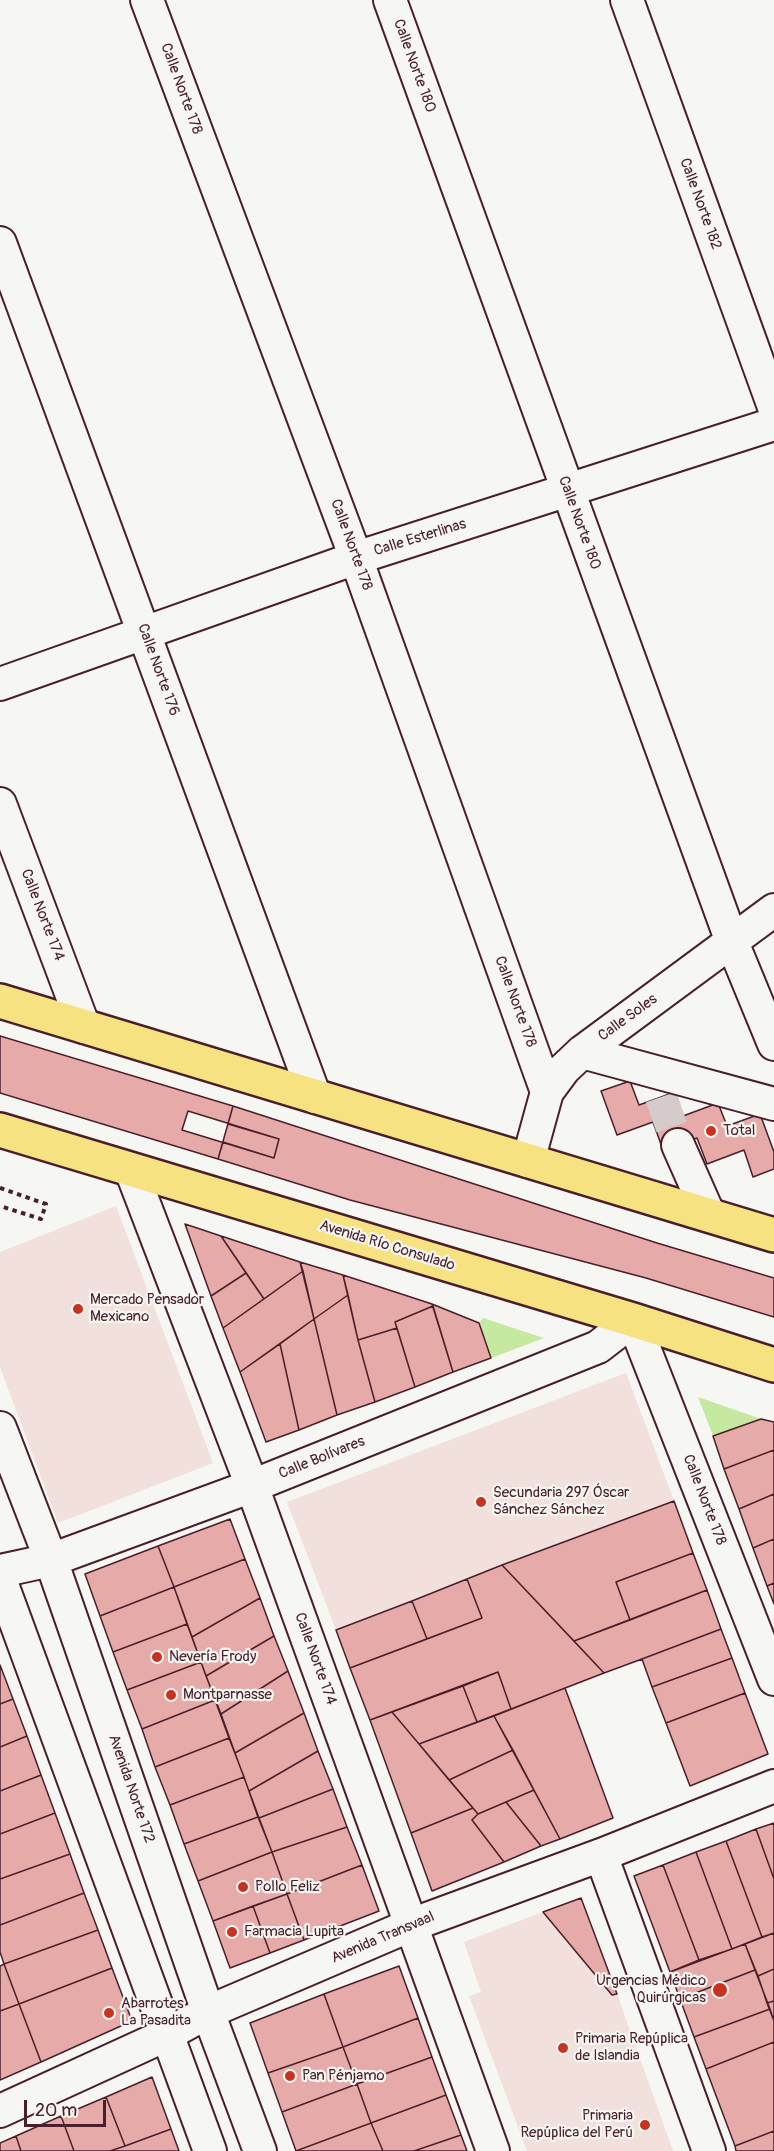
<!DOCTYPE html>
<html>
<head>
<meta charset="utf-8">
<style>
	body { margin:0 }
	#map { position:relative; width:774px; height:2151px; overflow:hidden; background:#f6f6f2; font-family:Pangolin,sans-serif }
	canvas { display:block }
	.scale { position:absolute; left:24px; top:2100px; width:82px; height:27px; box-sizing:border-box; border:3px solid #4a1f2b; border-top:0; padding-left:8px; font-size:18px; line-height:21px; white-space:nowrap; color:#4a1f2b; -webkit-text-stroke:4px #f6f6f2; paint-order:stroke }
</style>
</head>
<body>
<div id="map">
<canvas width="774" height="2151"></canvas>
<div class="scale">20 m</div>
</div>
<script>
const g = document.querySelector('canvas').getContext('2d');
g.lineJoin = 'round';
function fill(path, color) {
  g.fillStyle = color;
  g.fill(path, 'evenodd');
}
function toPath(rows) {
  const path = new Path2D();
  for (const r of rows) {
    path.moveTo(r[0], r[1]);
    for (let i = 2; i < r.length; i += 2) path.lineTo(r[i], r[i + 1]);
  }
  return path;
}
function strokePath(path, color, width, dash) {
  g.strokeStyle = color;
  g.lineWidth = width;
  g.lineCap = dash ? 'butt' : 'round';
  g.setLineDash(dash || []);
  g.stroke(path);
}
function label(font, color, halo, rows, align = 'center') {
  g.font = font + ' Pangolin,sans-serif';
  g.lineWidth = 4.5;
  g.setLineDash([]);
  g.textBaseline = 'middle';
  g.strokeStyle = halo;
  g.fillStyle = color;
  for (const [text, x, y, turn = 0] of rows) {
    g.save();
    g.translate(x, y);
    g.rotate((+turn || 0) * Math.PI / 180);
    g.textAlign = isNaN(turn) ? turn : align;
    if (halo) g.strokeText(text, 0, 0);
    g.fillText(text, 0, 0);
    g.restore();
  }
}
fill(toPath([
	[116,1206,213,1463,58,1523,0,1367,0,1252],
	[626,1373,674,1501,336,1630,287,1502],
	[543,1912,612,1995,617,1994,673,2151,527,2151,469,1996,481,1992,464,1942]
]), '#f1e0dc');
fill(toPath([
	[483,1318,544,1338,491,1358,479,1323],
	[698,1397,761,1419,713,1436]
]), '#c6e9a2');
const building = toPath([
	[0,1036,233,1106,218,1159,0,1093,0,1036],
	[630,1081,639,1105,675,1092,683,1116,718,1103,727,1126,760,1114,774,1152,774,1169,753,1177,744,1150,707,1164,697,1138,663,1150,653,1122,617,1135,601,1091,630,1081],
	[233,1106,657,1243,774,1278,774,1317,646,1278,350,1200,218,1159,223,1142,274,1158,279,1139,228,1124,233,1106],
	[188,1111,279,1139,274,1158,182,1130,188,1111],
	[185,1224,221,1236,246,1273,211,1296,185,1224],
	[221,1236,300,1262,303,1271,264,1299,221,1236],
	[300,1262,343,1275,348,1295,314,1319,300,1262],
	[303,1271,314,1319,240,1372,223,1328,303,1271],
	[246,1273,264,1299,223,1328,211,1296,246,1273],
	[343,1275,432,1304,433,1306,395,1322,397,1328,358,1340,343,1275],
	[348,1295,358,1340,375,1402,337,1415,314,1319,348,1295],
	[432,1304,479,1323,491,1358,453,1372,432,1304],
	[433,1306,453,1372,415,1387,395,1322,433,1306],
	[314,1319,337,1415,299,1430,280,1344,314,1319],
	[397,1328,415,1387,375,1402,358,1340,397,1328],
	[280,1344,299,1430,266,1442,240,1372,280,1344],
	[761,1419,774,1422,774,1450,724,1469,713,1436,761,1419],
	[774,1450,774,1494,739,1509,724,1469,774,1450],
	[774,1494,774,1539,753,1548,739,1509,774,1494],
	[674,1501,693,1553,616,1582,630,1620,574,1641,502,1565,674,1501],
	[230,1519,245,1559,174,1587,158,1546,230,1519],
	[774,1539,774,1583,767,1586,753,1548,774,1539],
	[158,1546,174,1587,100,1616,85,1574,158,1546],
	[693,1553,707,1590,630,1620,616,1582,693,1553],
	[245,1559,260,1598,192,1637,174,1587,245,1559],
	[502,1565,604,1673,511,1709,498,1672,370,1720,350,1668,482,1618,467,1579,502,1565],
	[467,1579,482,1618,427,1639,412,1601,467,1579],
	[774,1583,774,1604,767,1586,774,1583],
	[174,1587,187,1624,113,1652,100,1616,174,1587],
	[707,1590,721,1629,642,1659,604,1673,574,1641,707,1590],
	[260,1598,274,1636,206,1676,192,1637,260,1598],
	[412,1601,427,1639,350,1668,336,1630,412,1601],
	[187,1624,201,1662,127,1690,113,1652,187,1624],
	[721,1629,732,1658,652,1687,642,1659,721,1629],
	[274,1636,288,1671,221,1714,206,1676,274,1636],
	[732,1658,745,1693,666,1723,652,1687,732,1658],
	[201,1662,215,1700,142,1729,127,1690,201,1662],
	[0,1665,13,1699,0,1704,0,1665],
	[288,1671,304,1713,235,1753,221,1714,288,1671],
	[498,1672,511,1709,477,1722,463,1686,498,1672],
	[463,1686,477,1722,419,1744,392,1712,463,1686],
	[565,1688,613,1818,560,1839,494,1716,565,1688],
	[745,1693,768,1754,690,1786,666,1723,745,1693],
	[13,1699,27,1736,0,1747,0,1704,13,1699],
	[215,1700,229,1738,155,1767,142,1729,215,1700],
	[392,1712,473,1808,411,1833,370,1720,392,1712],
	[304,1713,318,1751,249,1791,235,1753,304,1713],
	[494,1716,513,1750,449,1780,419,1744,494,1716],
	[27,1736,41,1775,0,1791,0,1747,27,1736],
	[229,1738,244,1777,170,1805,155,1767,229,1738],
	[513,1750,534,1790,478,1814,449,1780,513,1750],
	[318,1751,333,1789,259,1818,249,1791,318,1751],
	[41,1775,55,1813,0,1834,0,1791,41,1775],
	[244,1777,258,1817,184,1844,170,1805,244,1777],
	[333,1789,347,1827,272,1852,259,1818,333,1789],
	[534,1790,560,1839,541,1846,506,1802,534,1790],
	[506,1802,541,1846,504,1862,472,1820,478,1814,506,1802],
	[473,1808,478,1814,472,1820,504,1862,432,1891,411,1833,473,1808],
	[55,1813,70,1854,0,1879,0,1834,55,1813],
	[258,1817,272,1852,198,1881,184,1844,258,1817],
	[774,1823,774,1879,756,1829,774,1823],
	[347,1827,362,1865,287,1894,272,1852,347,1827],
	[756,1829,774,1879,774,1933,762,1937,726,1841,756,1829],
	[726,1841,762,1937,732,1949,696,1852,726,1841],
	[272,1852,287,1894,213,1921,198,1881,272,1852],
	[696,1852,732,1949,699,1960,663,1865,696,1852],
	[70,1854,84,1893,0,1925,0,1879,70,1854],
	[362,1865,379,1911,304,1940,287,1894,362,1865],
	[663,1865,699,1960,670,1972,634,1876,663,1865],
	[84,1893,98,1930,4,1964,0,1952,0,1925,84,1893],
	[287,1894,304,1940,270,1953,253,1906,287,1894],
	[581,1898,617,1994,612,1995,543,1912,581,1898],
	[253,1906,270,1953,230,1968,213,1921,253,1906],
	[98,1930,112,1968,19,2004,4,1964,98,1930],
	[774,1933,774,1969,758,1976,745,1944,774,1933],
	[745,1944,755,1970,680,1999,670,1972,745,1944],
	[4,1964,19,2004,0,2011,0,1966,4,1964],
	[399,1966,418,2018,343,2047,324,1994,399,1966],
	[112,1968,132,2021,41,2062,19,2004,112,1968],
	[774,1969,774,2001,767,2003,758,1976,774,1969],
	[755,1970,770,2009,694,2037,680,1999,755,1970],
	[324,1994,343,2047,268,2073,250,2023,324,1994],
	[774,2001,774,2021,767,2003,774,2001],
	[19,2004,41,2062,0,2080,0,2011,19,2004],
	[770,2009,774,2021,774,2042,706,2069,694,2037,770,2009],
	[418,2018,432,2057,357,2084,343,2047,418,2018],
	[774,2042,774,2131,735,2146,706,2069,774,2042],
	[343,2047,357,2084,282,2112,268,2073,343,2047],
	[432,2057,446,2095,371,2123,357,2084,432,2057],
	[152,2077,171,2129,125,2146,106,2097,152,2077],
	[357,2084,371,2123,296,2151,282,2112,357,2084],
	[446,2095,461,2135,414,2151,383,2151,371,2123,446,2095],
	[106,2097,125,2146,110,2151,74,2151,61,2116,106,2097],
	[61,2116,74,2151,21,2151,16,2136,61,2116],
	[371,2123,383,2151,296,2151,371,2123],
	[171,2129,179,2151,110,2151,125,2146,171,2129],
	[774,2131,774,2151,736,2151,735,2146,774,2131],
	[461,2135,467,2151,414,2151,461,2135],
	[16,2136,21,2151,0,2151,0,2143,16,2136]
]);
fill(building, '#e6aba8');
strokePath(building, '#4a1f2b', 1.5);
strokePath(toPath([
	[661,1097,678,1145]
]), '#d4cbca', 32, [32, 16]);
const minor = toPath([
	[147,0,356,558,547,1092],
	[390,0,732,942,774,1044],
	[627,0,774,407],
	[0,243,315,1097],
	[0,684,356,558,774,424],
	[0,804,84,1027],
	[582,1052,774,1104],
	[678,1145,709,1215],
	[528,1161,547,1092,564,1069,582,1052,774,910],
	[131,1170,252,1486,493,2151],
	[0,1428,51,1560,208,2012,260,2151],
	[0,1571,51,1560,252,1486,598,1347,633,1320,774,1679],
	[0,1579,210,2151],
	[601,1855,709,2151],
	[0,2111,166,2035,208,2012,411,1925,601,1855,774,1786]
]);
const highway = toPath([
	[0,1001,774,1235],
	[0,1130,633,1320,774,1365]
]);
strokePath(minor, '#4a1f2b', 36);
strokePath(highway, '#4a1f2b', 38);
strokePath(toPath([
	[0,1188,46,1204,41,1219,0,1206]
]), '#4a1f2b', 4, [4.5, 4.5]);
strokePath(minor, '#f6f6f2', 32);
strokePath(highway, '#f7e281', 33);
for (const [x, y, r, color] of [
	[711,1131,6,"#c8321e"],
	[78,1309,6,"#c8321e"],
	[481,1502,6,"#c8321e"],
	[157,1657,6,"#c8321e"],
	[171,1695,6,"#c8321e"],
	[243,1887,6,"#c8321e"],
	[232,1932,6,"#c8321e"],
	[720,1990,8,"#c8321e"],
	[109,2013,6,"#c8321e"],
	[563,2048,6,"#c8321e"],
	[290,2076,6,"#c8321e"],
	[645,2125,6,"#c8321e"]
]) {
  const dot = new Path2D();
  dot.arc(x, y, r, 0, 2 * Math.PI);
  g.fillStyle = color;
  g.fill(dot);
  strokePath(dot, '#f6f6f2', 2);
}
label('15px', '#4a1f2b', '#f6f6f2', [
	["Calle Norte 180",414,66,70],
	["Calle Norte 178",181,89,70],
	["Calle Norte 182",700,204,70],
	["Calle Norte 180",579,523,70],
	["Calle Esterlinas",420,538,-17],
	["Calle Norte 178",351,545,70],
	["Calle Norte 176",158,670,70],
	["Calle Norte 174",42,915,69],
	["Calle Norte 178",515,1002,70],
	["Calle Soles",628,1018,-36],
	["Avenida Río Consulado",387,1246,17],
	["Calle Bolívares",322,1458,-22],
	["Calle Norte 178",704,1500,69],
	["Calle Norte 174",315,1659,70],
	["Avenida Norte 172",131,1789,71],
	["Avenida Transvaal",383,1938,-23]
]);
label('15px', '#4a1f2b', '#f6f6f2', [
	["Total",723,1131],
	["Mercado Pensador",90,1300],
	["Mexicano",90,1317],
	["Secundaria 297 Óscar",493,1493],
	["Sánchez Sánchez",493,1510],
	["Nevería Frody",169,1657],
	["Montparnasse",183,1695],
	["Pollo Feliz",255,1887],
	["Farmacia Lupita",244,1932],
	["Urgencias Médico",706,1981,"right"],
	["Quirúrgicas",706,1998,"right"],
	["Abarrotes",121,2004],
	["La Pasadita",121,2021],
	["Primaria Repúplica",575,2039],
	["de Islandia",575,2056],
	["Pan Pénjamo",302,2076],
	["Primaria",633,2116,"right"],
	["Repúplica del Perú",633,2133,"right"]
], 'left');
</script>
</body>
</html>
